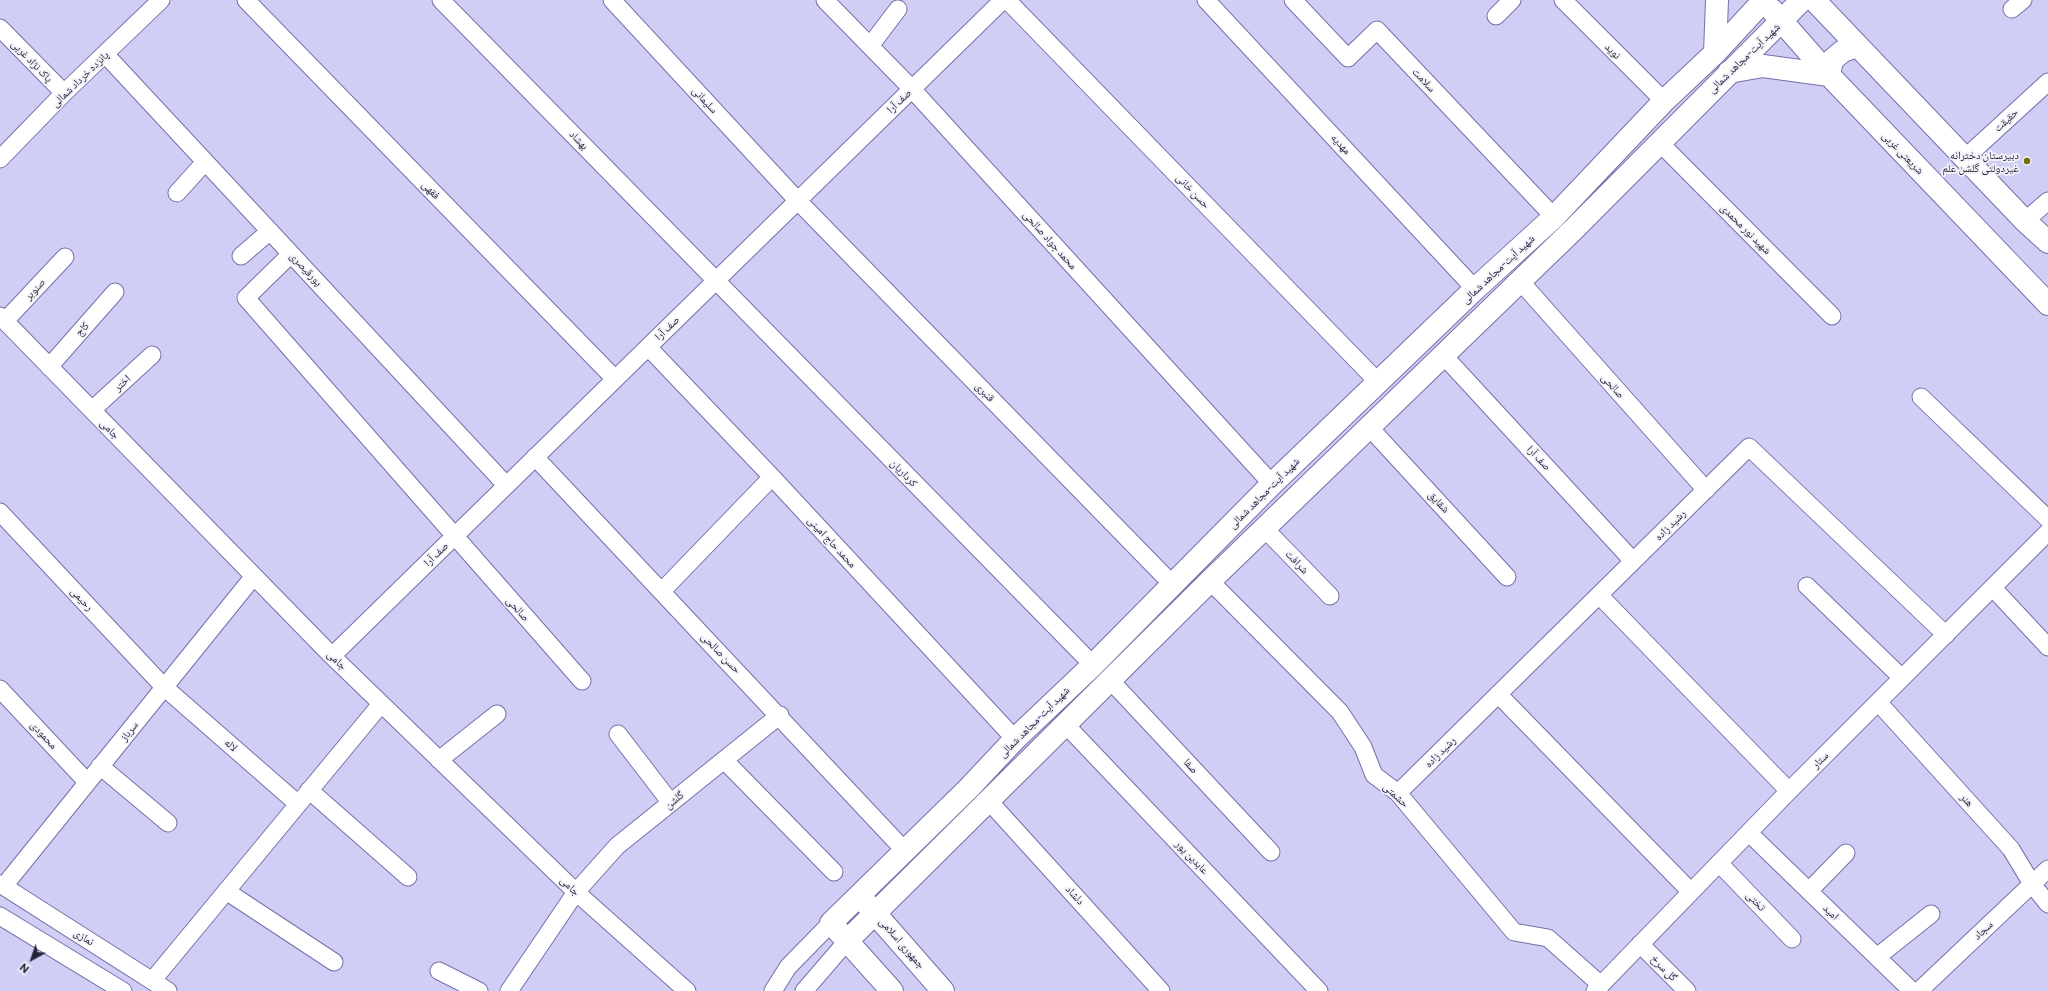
<!DOCTYPE html>
<html>
<head>
<meta charset="utf-8">
<style>
	body { margin:0 }
	#map { position:relative; width:2048px; height:991px; overflow:hidden; background:#d0cef5; font-family:Commissioner,sans-serif }
	canvas { display:block }
	.north { position:absolute; left:12px; top:939px; width:40px; height:40px; -webkit-text-stroke:3px #f3f2f9; paint-order:stroke; rotate:220deg; font-size:11px; font-weight:700; line-height:16px; text-align:center; color:#26243c }
	.north::after { content:''; display:block; margin:auto; width:14px; height:18px; background:#26243c; clip-path:polygon(50% 0,100% 100%,50% 72%,0 100%) }
</style>
</head>
<body>
<div id="map">
<canvas width="2048" height="991"></canvas>
<div class="north">N</div>
</div>
<script>
const g = document.querySelector('canvas').getContext('2d');
g.lineJoin = 'round';
function toPath(rows) {
  const path = new Path2D();
  for (const r of rows) {
    path.moveTo(r[0], r[1]);
    for (let i = 2; i < r.length; i += 2) path.lineTo(r[i], r[i + 1]);
  }
  return path;
}
function strokePath(path, color, width, dash) {
  g.strokeStyle = color;
  g.lineWidth = width;
  g.lineCap = dash ? 'butt' : 'round';
  g.setLineDash(dash || []);
  g.stroke(path);
}
function label(font, color, halo, rows, align = 'center') {
  g.font = font + ' Commissioner,"Noto Naskh Arabic",sans-serif';
  g.lineWidth = 3.5;
  g.setLineDash([]);
  g.textBaseline = 'middle';
  g.strokeStyle = halo;
  g.fillStyle = color;
  for (const [text, x, y, turn = 0] of rows) {
    g.save();
    g.translate(x, y);
    g.rotate((+turn || 0) * Math.PI / 180);
    g.textAlign = isNaN(turn) ? turn : align;
    if (halo) g.strokeText(text, 0, 0);
    g.fillText(text, 0, 0);
    g.restore();
  }
}
const minor = toPath([
	[246,0,615,379],
	[441,0,1093,665],
	[612,0,798,201,1172,584],
	[825,0,912,89,1272,484],
	[1007,0,1378,382],
	[1206,0,1475,289],
	[1293,0,1348,58,1377,30,1554,217],
	[1563,0,1664,101],
	[2012,9,2023,0],
	[1496,16,1512,0],
	[0,28,64,93],
	[870,46,898,9],
	[105,54,506,485],
	[1659,142,1832,316],
	[1965,158,2048,82],
	[0,159,64,93,161,0],
	[177,193,205,162],
	[2025,221,2048,201],
	[291,254,246,298,582,681],
	[241,256,270,231],
	[1520,281,1706,490],
	[0,316,332,656,576,892,687,991],
	[5,321,65,257],
	[648,347,772,477,1015,739],
	[1444,356,1633,561],
	[49,367,115,292],
	[1921,397,2048,519],
	[92,410,152,355],
	[1370,428,1507,577],
	[535,457,905,851],
	[0,512,164,687,298,804],
	[1265,529,1330,596],
	[1210,581,1340,712,1363,747,1374,775,1398,793,1514,932,1548,938,1601,985],
	[1807,586,1902,678],
	[1993,588,2048,647],
	[662,591,772,477],
	[1599,595,1789,791],
	[332,656,1003,0],
	[1110,680,1271,852],
	[0,689,87,782],
	[1498,694,1691,892],
	[1878,702,2011,849,2032,884,2048,904],
	[1065,724,1319,991],
	[618,734,671,803],
	[439,760,497,714],
	[724,760,834,872],
	[100,766,168,823],
	[309,790,408,877],
	[1398,793,1749,447,1946,635],
	[988,800,1161,991],
	[1749,833,1912,991],
	[1719,863,1792,939],
	[0,884,168,991],
	[4,886,254,576],
	[226,891,334,962],
	[1809,891,1846,853],
	[0,916,123,991],
	[1640,944,1687,991],
	[1877,957,1931,914],
	[439,971,479,991],
	[152,981,381,704],
	[509,991,576,892,617,846,780,715],
	[773,991,788,967,831,923],
	[804,991,848,940],
	[1595,991,1789,791,2048,532],
	[1919,991,2048,869]
]);
const major = toPath([
	[1814,0,2025,221,2048,242],
	[1772,10,1829,75,2048,304],
	[1715,53,1717,0],
	[1729,72,1763,66,1829,75,1832,60,1843,51,1857,46],
	[865,902,943,991],
	[848,940,1210,581,1574,229,1802,0],
	[892,991,831,923,969,788,1015,739,1093,665,1272,484,1475,289,1554,217,1664,101,1715,53,1764,0]
]);
strokePath(minor, '#7570ab', 19);
strokePath(major, '#7570ab', 24);
strokePath(minor, '#fff', 17);
strokePath(major, '#fff', 22);
for (const [x, y, r, color] of [
	[2027,161,4,"#736f10"]
]) {
  const dot = new Path2D();
  dot.arc(x, y, r, 0, 2 * Math.PI);
  g.fillStyle = color;
  g.fill(dot);
  strokePath(dot, '#f3f2f9', 1.5);
}
label('11px', '#26243c', '#f3f2f9', [
	["نوید",1613,51,45],
	["شهید آیت-مجاهد شمالی",1744,58,-44],
	["پاک نژاد غربی",32,61,46],
	["پانزده خرداد شمالی",80,79,-44],
	["سلامت",1424,80,47],
	["سلیمانی",705,100,47],
	["صف آرا",899,101,-44],
	["حقیقت",2006,120,-43],
	["بهشاد",579,140,46],
	["مهدیه",1341,144,47],
	["شریعتی غربی",1903,153,46],
	["فقهی",431,190,46],
	["حسن خانی",1193,191,46],
	["شهید نور محمدی",1746,229,45],
	["محمد جواد صالحی",1050,240,48],
	["پورقیصری",306,269,47],
	["شهید آیت-مجاهد شمالی",1498,269,-43],
	["صنوبر",35,289,-47],
	["صف آرا",667,328,-44],
	["کاج",82,329,-49],
	["اختر",122,383,-43],
	["صالحی",1613,386,48],
	["قنبری",985,392,46],
	["جامی",110,429,46],
	["صف آرا",1539,458,47],
	["کرداریان",904,473,46],
	["شهید آیت-مجاهد شمالی",1264,493,-45],
	["شقایق",1439,502,47],
	["رشید زاده",1670,525,-45],
	["محمد حاج امینی",832,542,47],
	["صف آرا",436,554,-44],
	["شرافت",1297,562,46],
	["رحیمی",82,599,47],
	["صالحی",518,609,48],
	["حسن صالحی",721,653,46],
	["جامی",337,660,45],
	["شهید آیت-مجاهد شمالی",1034,722,-45],
	["سرباز",129,731,-51],
	["محمودی",44,735,47],
	["لاله",231,745,41],
	["رشید زاده",1440,752,-45],
	["ستار",1820,760,-45],
	["صفا",1191,766,47],
	["حشمتی",1396,795,43],
	["گلشن",674,800,-39],
	["هنر",1967,800,48],
	["عابدین پور",1192,857,46],
	["جامی",570,886,44],
	["دلشاد",1075,895,48],
	["تختی",1756,901,46],
	["امید",1831,912,44],
	["سجاد",1983,930,-43],
	["نمازی",84,937,33],
	["جمهوری اسلامی",902,943,49],
	["گل سرخ",1664,968,45]
]);
label('11px', '#26243c', '#f3f2f9', [
	["دبیرستان دخترانه",2019,155],
	["غیردولتی گلشن علم",2019,168]
], 'right');
</script>
</body>
</html>
